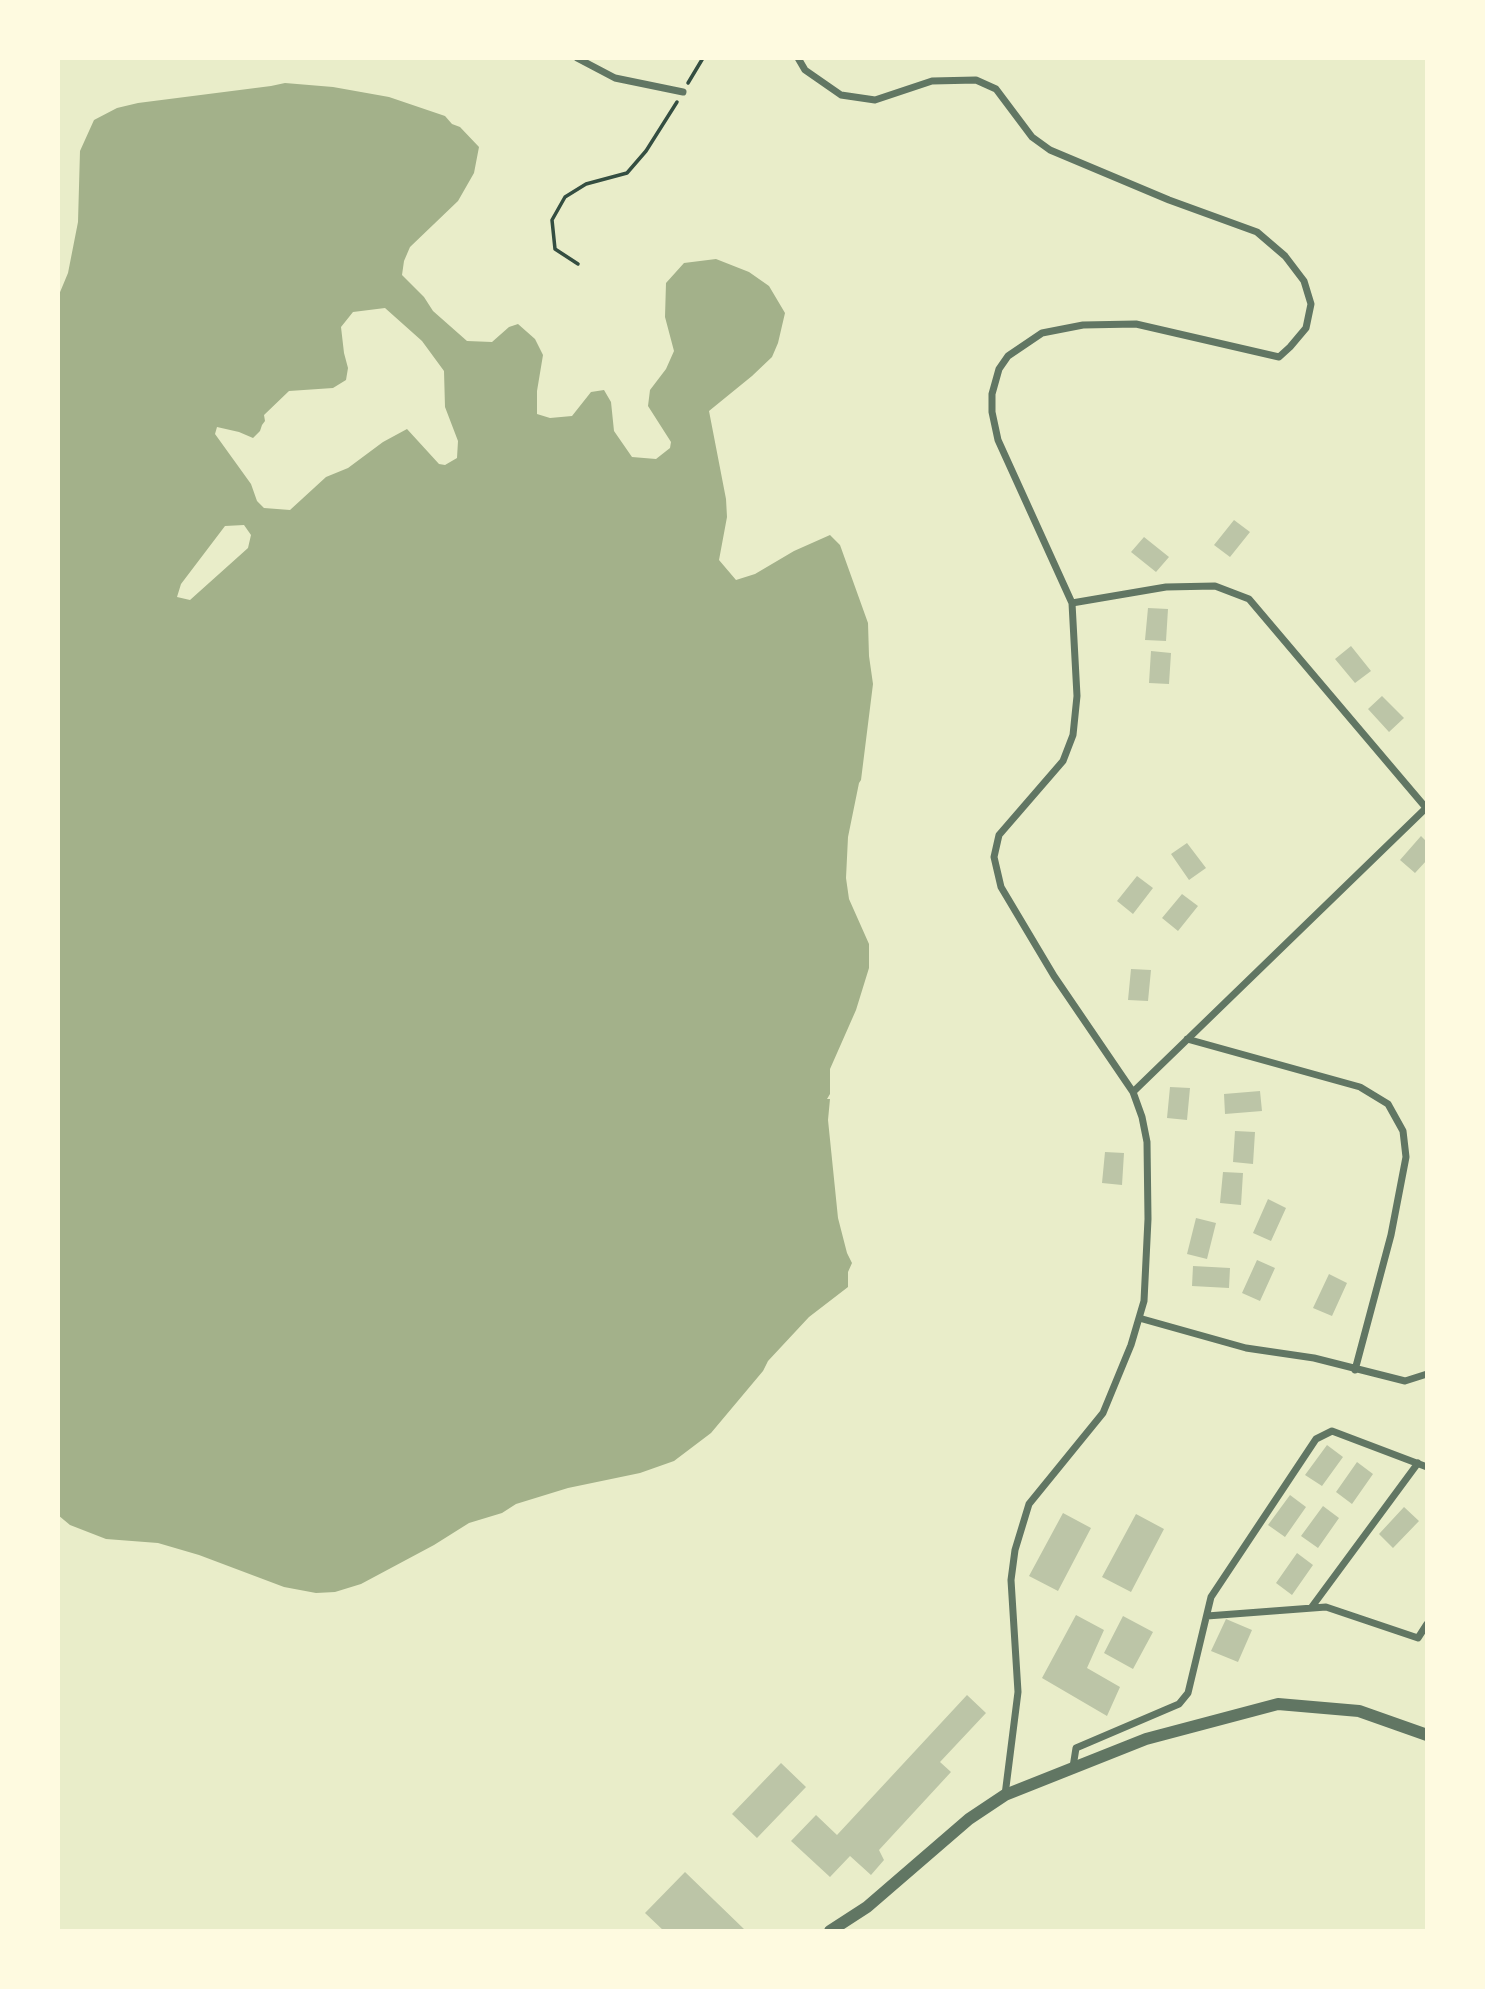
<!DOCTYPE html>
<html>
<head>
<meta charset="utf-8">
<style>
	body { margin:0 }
	#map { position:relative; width:1485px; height:1989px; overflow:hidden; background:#e9edc9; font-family:"Exo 2",sans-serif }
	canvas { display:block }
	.frame { position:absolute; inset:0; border:60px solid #fefae0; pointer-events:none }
</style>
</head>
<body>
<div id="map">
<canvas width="1485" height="1989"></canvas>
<div class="frame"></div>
</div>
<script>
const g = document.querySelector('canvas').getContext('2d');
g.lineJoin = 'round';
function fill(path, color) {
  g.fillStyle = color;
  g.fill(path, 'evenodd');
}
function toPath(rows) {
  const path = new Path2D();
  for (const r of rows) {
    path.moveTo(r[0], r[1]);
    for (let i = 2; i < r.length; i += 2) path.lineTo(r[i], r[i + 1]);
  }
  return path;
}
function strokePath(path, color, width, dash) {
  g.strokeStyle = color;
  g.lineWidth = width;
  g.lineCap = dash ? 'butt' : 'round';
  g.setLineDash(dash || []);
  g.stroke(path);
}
fill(toPath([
	[285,83,333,87,389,97,445,116,452,124,460,127,479,147,474,173,458,201,410,247,404,261,402,275,424,297,433,311,467,341,492,342,509,327,518,324,535,339,543,355,537,391,537,414,550,418,572,416,591,392,604,390,611,402,614,431,632,457,656,459,670,448,671,442,648,406,650,390,666,369,674,351,665,317,666,283,684,263,716,259,749,272,769,286,785,313,778,343,772,357,752,376,709,411,726,499,727,517,719,560,736,580,755,574,794,551,830,535,840,545,868,623,869,656,873,684,861,780,859,783,848,837,846,878,849,899,869,944,869,968,856,1010,830,1069,830,1094,827,1099,830,1099,828,1120,838,1218,847,1253,852,1263,848,1272,848,1287,809,1317,768,1361,763,1371,711,1433,674,1461,640,1473,568,1488,516,1504,502,1513,469,1523,434,1545,361,1584,335,1592,316,1593,284,1587,199,1555,158,1543,106,1539,70,1525,58,1515,58,297,68,273,78,222,80,151,94,120,117,108,138,103,271,86],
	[385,308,422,341,444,371,445,407,458,441,457,458,445,465,439,464,407,429,383,442,348,468,326,477,290,510,264,508,257,501,251,484,215,434,217,427,239,432,253,438,260,431,262,425,265,421,264,415,289,391,333,388,346,380,348,368,344,353,341,327,353,312],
	[244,525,251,535,248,548,190,600,177,597,181,584,225,526]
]), '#a3b18a');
fill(toPath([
	[1234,520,1250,532,1230,557,1214,545],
	[1144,537,1169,557,1156,572,1131,552],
	[1148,608,1168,609,1166,641,1145,640],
	[1351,646,1371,671,1355,683,1335,659],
	[1151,651,1171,653,1169,684,1149,683],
	[1382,696,1404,718,1389,732,1368,709],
	[1421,836,1427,842,1427,860,1415,873,1400,860],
	[1187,843,1206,868,1189,880,1171,854],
	[1137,876,1153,888,1133,914,1117,901],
	[1182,894,1198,906,1178,931,1162,918],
	[1131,969,1151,970,1148,1001,1128,1000],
	[1170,1087,1190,1088,1187,1120,1167,1118],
	[1260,1091,1262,1111,1225,1114,1224,1094],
	[1235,1131,1255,1132,1253,1164,1233,1162],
	[1105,1152,1124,1153,1122,1185,1102,1183],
	[1223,1172,1243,1173,1241,1205,1220,1203],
	[1268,1199,1286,1208,1271,1241,1253,1233],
	[1196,1218,1216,1223,1207,1259,1187,1254],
	[1257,1260,1275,1268,1260,1301,1242,1293],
	[1193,1266,1230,1268,1229,1288,1192,1286],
	[1329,1274,1347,1283,1332,1316,1313,1308],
	[1327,1445,1343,1457,1322,1486,1305,1475],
	[1357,1462,1373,1474,1352,1504,1336,1492],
	[1290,1495,1306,1507,1285,1537,1268,1525],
	[1323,1506,1339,1518,1318,1548,1301,1536],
	[1404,1507,1419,1521,1393,1548,1379,1534],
	[1063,1513,1091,1528,1058,1591,1029,1576],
	[1136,1514,1164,1529,1131,1592,1102,1577],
	[1297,1553,1313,1565,1292,1595,1276,1583],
	[1076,1615,1104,1630,1087,1668,1120,1687,1107,1716,1042,1678],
	[1123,1616,1153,1632,1133,1669,1104,1653],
	[1226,1619,1252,1630,1238,1662,1211,1651],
	[967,1695,986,1713,940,1762,951,1772,879,1850,884,1860,871,1875,850,1856,830,1877,791,1841,816,1815,837,1835],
	[781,1763,806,1787,757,1838,732,1814],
	[685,1872,744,1929,742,1931,664,1931,645,1913]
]), '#bcc5a7');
strokePath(toPath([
	[688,83,703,58],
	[578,264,555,249,552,220,565,197,586,184,627,173,646,151,677,102]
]), '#344e41', 3.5);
strokePath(toPath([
	[577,58,615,78,683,92],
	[798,58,805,70,841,95,875,100,932,81,976,80,996,89,1032,137,1050,150,1169,200,1257,232,1285,256,1304,281,1311,304,1306,328,1290,347,1279,357,1136,324,1083,325,1042,333,1008,356,999,369,992,394,992,412,998,440,1072,603,1077,696,1073,735,1063,761,999,835,994,857,1001,887,1054,976,1133,1092,1142,1117,1147,1142,1148,1219,1144,1301,1131,1345,1103,1413,1029,1504,1015,1550,1011,1580,1018,1692,1005,1795],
	[1072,603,1166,587,1215,586,1249,599,1427,809],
	[1187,1039,1360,1087,1388,1104,1403,1131,1406,1157,1391,1235,1355,1370],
	[1133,1092,1426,808],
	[1139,1318,1246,1348,1314,1358,1405,1381,1427,1374],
	[1311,1608,1418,1463],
	[1207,1616,1326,1607,1418,1638,1427,1624],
	[1073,1767,1076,1748,1179,1704,1188,1693,1211,1597,1316,1439,1332,1431,1427,1467]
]), '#617663', 7);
strokePath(toPath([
	[830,1931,867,1907,969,1819,1005,1795,1146,1739,1278,1704,1359,1711,1427,1735]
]), '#617663', 12);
</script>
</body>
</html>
